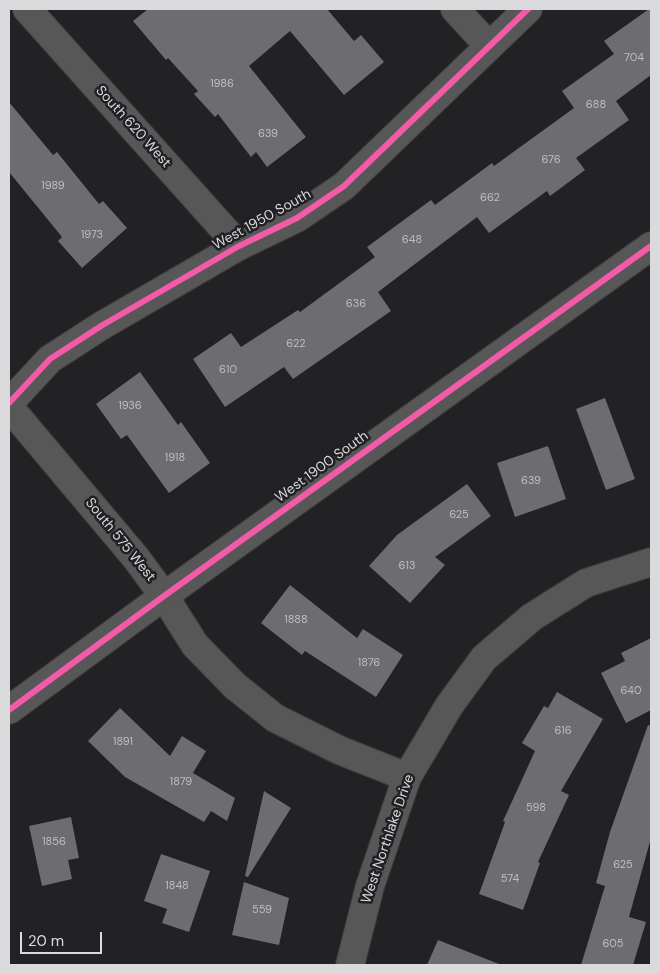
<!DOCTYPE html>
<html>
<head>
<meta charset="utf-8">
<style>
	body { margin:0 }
	#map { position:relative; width:660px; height:974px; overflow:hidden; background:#222224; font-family:"DM Sans",sans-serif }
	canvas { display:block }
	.frame { position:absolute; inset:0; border:10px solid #dadadd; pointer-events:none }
	.scale { position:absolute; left:20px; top:932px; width:82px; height:22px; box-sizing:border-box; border:2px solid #dadadd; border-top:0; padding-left:6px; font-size:15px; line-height:18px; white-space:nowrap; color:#dadadd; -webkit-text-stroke:4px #212125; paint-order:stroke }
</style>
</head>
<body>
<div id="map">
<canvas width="660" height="974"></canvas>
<div class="frame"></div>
<div class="scale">20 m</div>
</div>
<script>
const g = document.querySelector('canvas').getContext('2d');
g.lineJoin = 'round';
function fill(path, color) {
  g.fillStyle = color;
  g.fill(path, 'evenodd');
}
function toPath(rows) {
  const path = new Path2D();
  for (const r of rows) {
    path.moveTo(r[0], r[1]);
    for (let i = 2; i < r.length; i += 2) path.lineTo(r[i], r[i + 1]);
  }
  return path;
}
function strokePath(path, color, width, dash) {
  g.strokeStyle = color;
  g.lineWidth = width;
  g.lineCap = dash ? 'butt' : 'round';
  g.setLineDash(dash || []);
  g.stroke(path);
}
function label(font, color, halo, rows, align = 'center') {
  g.font = font + ' "DM Sans",sans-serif';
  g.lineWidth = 5;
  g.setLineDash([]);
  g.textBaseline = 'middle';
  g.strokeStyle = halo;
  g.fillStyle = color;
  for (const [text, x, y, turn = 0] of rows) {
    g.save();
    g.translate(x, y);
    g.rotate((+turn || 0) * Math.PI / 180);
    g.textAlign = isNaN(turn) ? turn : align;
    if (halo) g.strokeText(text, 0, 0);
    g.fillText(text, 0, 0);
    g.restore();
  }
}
fill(toPath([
	[148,9,327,9,354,41,361,35,384,62,344,95,290,31,249,66,306,137,267,167,256,152,251,157,218,114,215,117,194,94,198,91,168,58,166,60,133,21],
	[649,9,651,9,651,75,616,101,629,120,576,158,585,170,550,196,547,191,489,233,477,217,378,292,391,311,293,379,284,367,225,407,193,359,231,333,241,347,298,310,300,312,375,257,367,247,431,200,435,205,492,163,494,166,574,108,562,91,614,54,604,41],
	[9,102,53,155,57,152,99,204,103,201,127,228,82,268,58,241,62,237,9,172],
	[140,372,178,425,181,422,210,463,169,493,127,435,121,439,96,404],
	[605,398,635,479,606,490,576,409],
	[548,446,566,499,515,517,497,463],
	[467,484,491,516,435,557,445,565,410,603,369,566,397,535],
	[290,585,357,638,363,629,403,655,376,697,305,651,302,655,261,623],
	[651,638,651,710,626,723,601,673,625,661,621,653],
	[557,692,603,719,561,791,569,795,538,862,540,863,523,910,479,894,505,822,503,821,535,751,522,743,544,706,548,708],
	[120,708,170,756,182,736,206,751,193,773,235,798,227,821,211,811,204,822,125,777,88,741],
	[648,725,651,726,651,838,629,917,646,922,633,965,581,965,605,886,596,883,610,832],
	[264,791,291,808,248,877,245,876],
	[71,817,79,858,68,860,72,879,42,886,29,826],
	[161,854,210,871,189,932,162,923,167,909,144,901],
	[244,882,289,898,279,945,232,935],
	[438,940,499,964,499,965,427,965]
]), '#6d6c6e');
const minor = toPath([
	[27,9,239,246],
	[455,9,489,46],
	[9,403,50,359,101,326,239,246,297,218,344,186,528,9],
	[9,407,136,558,164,596,195,645,235,686,275,718,339,750,407,777],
	[350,965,370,886,407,777,449,706,484,658,532,617,586,583,651,562]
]);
const tertiary = toPath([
	[9,710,164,596,651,246]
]);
strokePath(minor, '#3d3c3f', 30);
strokePath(tertiary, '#3d3c3f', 30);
strokePath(minor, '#575758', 28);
strokePath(tertiary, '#575758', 28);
strokePath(toPath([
	[9,403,50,359,101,326,239,246,297,218,344,186,528,9],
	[9,710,164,596,651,246]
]), '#f35aa7', 6);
label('11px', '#bfbec1', null, [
	["704",634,58],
	["1986",222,84],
	["688",596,105],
	["639",268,134],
	["676",551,160],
	["1989",53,186],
	["662",490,198],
	["1973",92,235],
	["648",412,240],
	["636",356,304],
	["622",296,344],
	["610",228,370],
	["1936",130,406],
	["1918",175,458],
	["639",531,481],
	["625",459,515],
	["613",407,566],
	["1888",296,620],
	["1876",369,663],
	["640",631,691],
	["616",563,731],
	["1891",123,742],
	["1879",181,782],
	["598",536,808],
	["1856",54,842],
	["625",623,865],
	["574",510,879],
	["1848",177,886],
	["559",262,910],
	["605",613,944]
]);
label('14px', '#dadadd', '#212125', [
	["South 620 West",133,127,48],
	["West 1950 South",262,220,-29],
	["West 1900 South",322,467,-36],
	["South 575 West",120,540,51],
	["West Northlake Drive",388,839,-71]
]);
</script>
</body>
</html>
